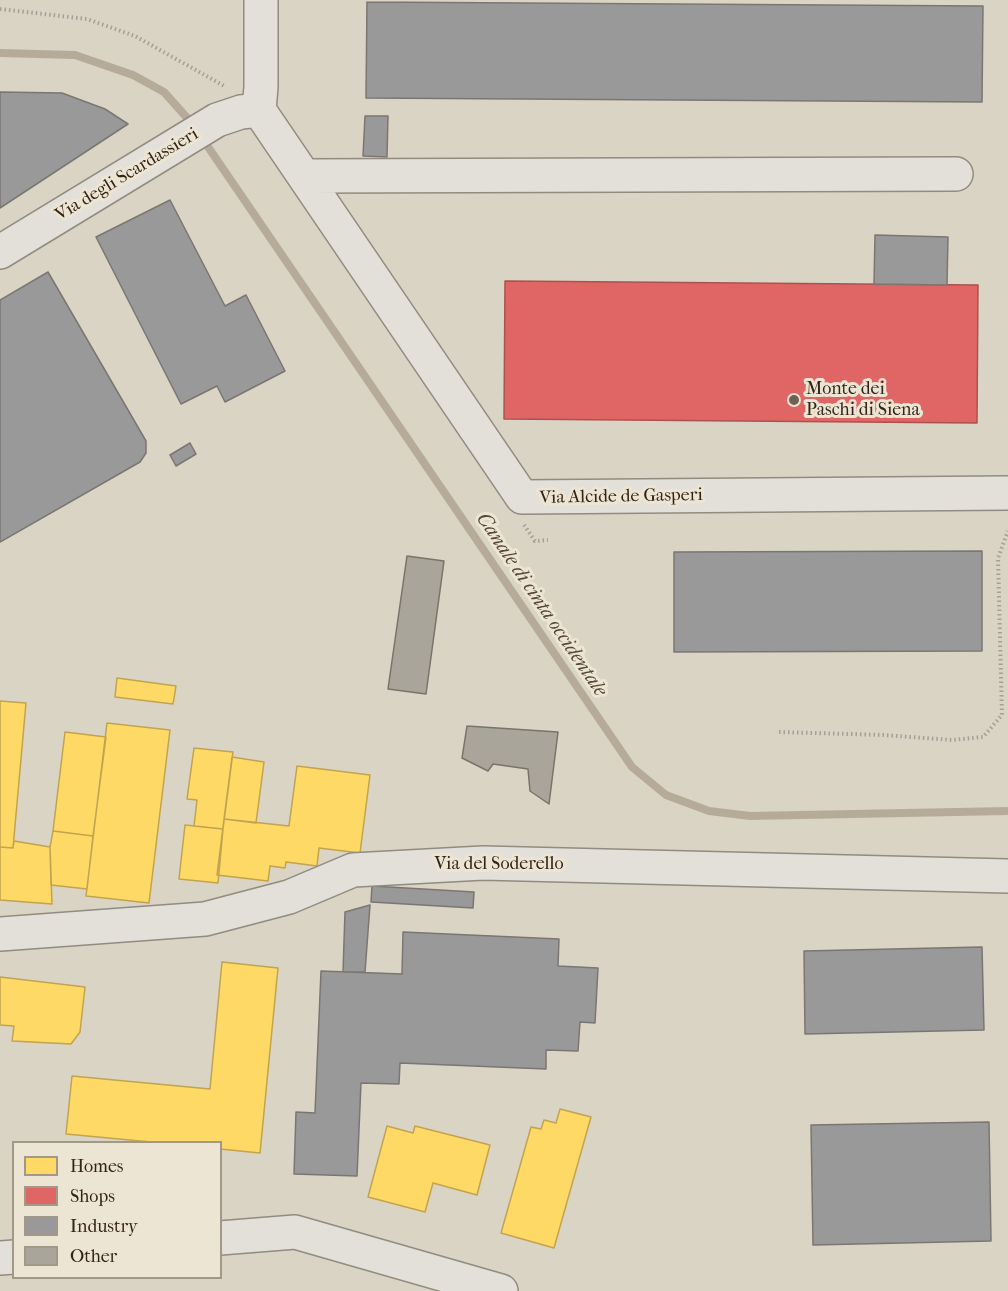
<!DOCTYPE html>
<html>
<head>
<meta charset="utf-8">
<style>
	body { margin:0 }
	#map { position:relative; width:1008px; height:1291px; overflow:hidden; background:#dad4c5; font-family:"IM FELL French Canon",serif }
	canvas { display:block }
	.legend { position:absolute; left:12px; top:1141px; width:210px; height:138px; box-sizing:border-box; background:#ece5d4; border:2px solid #a29888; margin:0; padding:8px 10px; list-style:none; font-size:18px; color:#342415 }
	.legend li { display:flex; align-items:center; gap:12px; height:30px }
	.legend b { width:30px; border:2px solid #a29888 }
</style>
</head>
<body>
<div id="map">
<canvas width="1008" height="1291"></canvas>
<ul class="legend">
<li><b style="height:16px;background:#ffd966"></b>Homes</li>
<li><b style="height:16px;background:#e06666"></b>Shops</li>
<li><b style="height:16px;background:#999"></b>Industry</li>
<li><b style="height:16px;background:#aaa59a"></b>Other</li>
</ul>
</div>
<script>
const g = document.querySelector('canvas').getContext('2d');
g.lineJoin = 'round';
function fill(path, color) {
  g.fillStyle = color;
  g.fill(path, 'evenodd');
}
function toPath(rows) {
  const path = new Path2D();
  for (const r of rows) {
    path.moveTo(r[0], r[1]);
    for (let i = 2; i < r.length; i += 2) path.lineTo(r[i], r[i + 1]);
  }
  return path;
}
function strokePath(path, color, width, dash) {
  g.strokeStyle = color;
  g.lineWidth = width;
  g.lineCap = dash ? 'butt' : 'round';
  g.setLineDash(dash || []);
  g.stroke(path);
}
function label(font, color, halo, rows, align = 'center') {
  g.font = font + ' "IM FELL French Canon",serif';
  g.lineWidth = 6;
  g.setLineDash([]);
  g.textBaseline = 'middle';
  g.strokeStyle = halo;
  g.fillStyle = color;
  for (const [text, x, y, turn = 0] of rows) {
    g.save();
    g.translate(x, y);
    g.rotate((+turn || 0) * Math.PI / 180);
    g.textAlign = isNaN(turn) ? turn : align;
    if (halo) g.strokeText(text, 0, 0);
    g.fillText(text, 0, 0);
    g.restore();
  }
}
const homes = toPath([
	[117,678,176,686,173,704,115,697,117,678],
	[0,701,26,703,13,848,0,847,0,701],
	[107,723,170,730,149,903,86,896,107,723],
	[65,732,106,737,93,836,53,831,65,732],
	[194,748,233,752,223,829,194,826,197,800,187,799,194,748],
	[232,757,264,762,256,823,224,819,232,757],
	[297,766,370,775,360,853,319,848,317,866,286,862,285,868,270,866,268,881,217,875,224,819,289,826,297,766],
	[185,825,223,829,218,883,179,879,185,825],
	[53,831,93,836,87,889,51,885,50,847,53,831],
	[14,841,50,847,52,904,0,900,0,847,13,848,14,841],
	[222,962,278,968,260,1153,220,1149,220,1142,151,1142,66,1134,72,1076,210,1089,222,962],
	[0,977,85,987,80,1032,71,1044,12,1041,14,1026,0,1025,0,977],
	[560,1109,591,1117,554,1248,501,1233,531,1127,541,1129,544,1120,556,1123,560,1109],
	[387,1126,413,1133,415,1126,490,1145,477,1195,433,1183,425,1212,368,1197,387,1126]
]);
fill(homes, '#ffd966');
strokePath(homes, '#c2a34e', 1.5);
const shops = toPath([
	[505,281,978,285,977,423,504,419,505,281]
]);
fill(shops, '#e06666');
strokePath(shops, '#ac524e', 1.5);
const industry = toPath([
	[367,2,983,6,982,102,366,98,367,2],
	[0,92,62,93,105,109,128,124,0,208,0,92],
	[365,116,388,116,387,157,363,156,365,116],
	[170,200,225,306,246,295,285,371,225,402,217,386,181,404,96,237,170,200],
	[875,235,948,237,947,285,874,284,875,235],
	[48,272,146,441,146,453,140,462,0,542,0,300,48,272],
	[190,443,196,454,176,466,170,455,190,443],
	[982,551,982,651,674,652,674,552,982,551],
	[372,886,474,892,473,908,371,902,372,886],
	[370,905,365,972,343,972,345,912,370,905],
	[403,932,559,939,558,966,598,968,595,1023,580,1022,578,1051,546,1050,546,1069,400,1063,399,1084,361,1083,357,1176,294,1174,296,1112,315,1113,321,971,402,974,403,932],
	[982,947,984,1030,805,1034,804,951,982,947],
	[989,1122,991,1241,813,1245,811,1125,989,1122]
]);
fill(industry, '#999');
strokePath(industry, '#7b7671', 1.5);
strokePath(toPath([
	[0,53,75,55,133,75,164,92,189,120],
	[204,141,632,767,666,795,709,811,750,816,1008,811]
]), '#b6ab98', 8);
const building = toPath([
	[407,556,444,561,426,694,388,689,407,556],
	[467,726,558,732,549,804,530,791,528,769,493,764,488,771,462,758,467,726]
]);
fill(building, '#aaa59a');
strokePath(building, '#79736a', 1.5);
const minor = toPath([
	[259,110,522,497,1008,493],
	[259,110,261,87,261,0],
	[304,176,956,174],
	[0,252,217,120,241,112,259,110],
	[0,934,205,919,289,897,353,870,483,863,1008,876],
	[220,1238,295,1232,501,1291],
	[0,1258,14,1257]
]);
strokePath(minor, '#918b81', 36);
strokePath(toPath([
	[0,9,87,19,135,36,226,87],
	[524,525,535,541,548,540],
	[779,732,883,735,952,740,983,737,1002,715,998,558,1008,531]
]), '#a49f98', 4, [1.5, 3]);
strokePath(minor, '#e2e0d9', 33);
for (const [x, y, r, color] of [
	[794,400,6,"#6e6253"]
]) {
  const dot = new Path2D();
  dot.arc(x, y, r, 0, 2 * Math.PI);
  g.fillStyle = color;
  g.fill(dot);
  strokePath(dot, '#ece5d4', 2);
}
label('18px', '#342415', '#ece5d4', [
	["Via degli Scardassieri",127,175,-31],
	["Via Alcide de Gasperi",621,497,-1],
	["Via del Soderello",499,865]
]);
label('18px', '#342415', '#ece5d4', [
	["Monte dei",806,390],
	["Paschi di Siena",806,411]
], 'left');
label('italic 20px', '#564736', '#ece5d4', [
	["Canale di cinta occidentale",541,605,56]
]);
</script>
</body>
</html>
